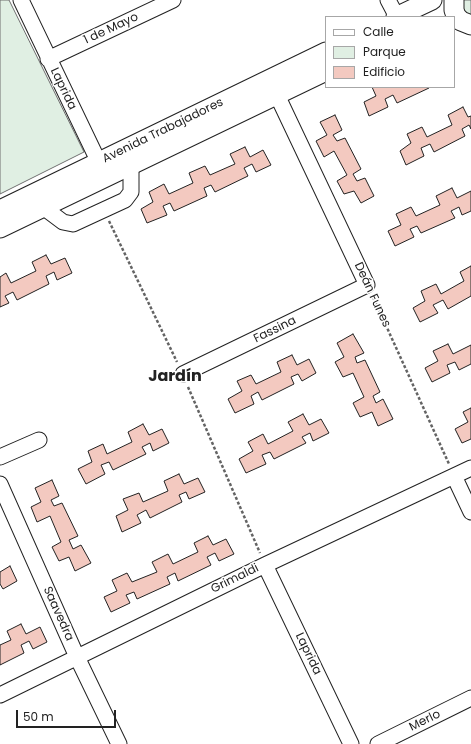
<!DOCTYPE html>
<html>
<head>
<meta charset="utf-8">
<style>
	body { margin:0 }
	#map { position:relative; width:471px; height:744px; overflow:hidden; background:#fff; font-family:Poppins,sans-serif }
	canvas { display:block }
	.legend { position:absolute; left:325px; top:16px; width:130px; height:72px; box-sizing:border-box; background:#fff; border:1px solid #a7a7a7; margin:0; padding:5px 7px; list-style:none; font-size:12px; color:#222 }
	.legend li { display:flex; align-items:center; gap:8px; height:20px }
	.legend b { width:20px; border:1px solid #a7a7a7 }
	.scale { position:absolute; left:16px; top:710px; width:100px; height:18px; box-sizing:border-box; border:2px solid #222; border-top:0; padding-left:5px; font-size:12px; line-height:14px; white-space:nowrap; color:#222; -webkit-text-stroke:3px #fff; paint-order:stroke }
</style>
</head>
<body>
<div id="map">
<canvas width="471" height="744"></canvas>
<ul class="legend">
<li><b style="height:5px;background:#fff"></b>Calle</li>
<li><b style="height:11px;background:#e0efe3"></b>Parque</li>
<li><b style="height:11px;background:#f3c9c0"></b>Edificio</li>
</ul>
<div class="scale">50 m</div>
</div>
<script>
const g = document.querySelector('canvas').getContext('2d');
g.lineJoin = 'round';
function fill(path, color) {
  g.fillStyle = color;
  g.fill(path, 'evenodd');
}
function toPath(rows) {
  const path = new Path2D();
  for (const r of rows) {
    path.moveTo(r[0], r[1]);
    for (let i = 2; i < r.length; i += 2) path.lineTo(r[i], r[i + 1]);
  }
  return path;
}
function strokePath(path, color, width, dash) {
  g.strokeStyle = color;
  g.lineWidth = width;
  g.lineCap = dash ? 'butt' : 'round';
  g.setLineDash(dash || []);
  g.stroke(path);
}
function label(font, color, halo, rows, align = 'center') {
  g.font = font + ' Poppins,sans-serif';
  g.lineWidth = 3;
  g.setLineDash([]);
  g.textBaseline = 'middle';
  g.strokeStyle = halo;
  g.fillStyle = color;
  for (const [text, x, y, turn = 0] of rows) {
    g.save();
    g.translate(x, y);
    g.rotate((+turn || 0) * Math.PI / 180);
    g.textAlign = isNaN(turn) ? turn : align;
    if (halo) g.strokeText(text, 0, 0);
    g.fillText(text, 0, 0);
    g.restore();
  }
}
const green = toPath([
	[0,0,9,0,84,152,0,194,0,0],
	[462,0,471,0,471,16,464,11,462,0]
]);
fill(green, '#e0efe3');
strokePath(green, '#6f6f6f', 1);
const building = toPath([
	[372,87,428,87,429,88,397,103,393,95,385,99,388,107,369,116,364,102,376,96,372,87],
	[463,107,468,117,471,116,471,129,469,125,462,129,465,136,434,152,430,144,421,148,424,156,406,165,400,151,411,143,407,134,422,127,427,137,452,125,448,115,463,107],
	[335,115,342,130,333,135,337,141,345,138,361,169,353,174,357,181,365,178,374,196,361,203,354,191,344,194,337,181,347,175,334,151,324,157,316,141,327,135,320,122,335,115],
	[245,147,250,157,263,150,271,165,256,172,252,164,244,168,248,176,215,192,211,185,204,188,207,196,174,211,170,203,163,206,167,215,147,223,141,209,153,202,149,192,164,184,169,194,193,183,189,173,205,166,210,175,235,164,230,154,245,147],
	[452,188,457,198,471,191,471,211,462,215,459,207,451,211,455,218,421,233,417,226,410,229,414,237,395,246,388,231,401,225,396,214,411,207,416,216,440,205,436,196,452,188],
	[46,255,51,264,65,258,72,273,57,280,54,272,46,276,49,284,17,300,13,292,5,296,9,303,0,307,0,277,6,273,11,283,36,271,32,262,46,255],
	[471,266,471,296,448,309,443,300,433,305,438,313,420,322,413,308,425,301,421,291,436,284,441,294,464,281,460,272,471,266],
	[353,334,364,353,355,357,357,363,365,360,380,392,373,396,376,403,383,399,393,419,378,426,372,412,360,417,353,403,364,397,353,373,343,377,335,362,344,357,337,343,353,334],
	[448,344,453,354,471,345,471,364,459,370,455,362,447,365,450,373,432,382,425,368,438,361,433,351,448,344],
	[292,355,297,365,309,359,316,373,302,381,298,374,291,377,294,384,262,400,258,392,251,396,254,404,235,413,228,399,242,391,237,381,251,375,256,384,281,372,277,362,292,355],
	[471,408,471,439,462,443,455,429,468,422,463,412,471,408],
	[303,414,309,425,321,419,329,433,313,441,310,433,302,437,306,443,274,459,270,452,262,455,266,464,246,473,239,459,253,451,248,442,263,434,268,444,293,431,288,422,303,414],
	[143,424,149,435,162,429,169,443,153,451,150,443,142,447,146,454,113,470,109,462,101,465,105,474,86,484,78,469,92,462,88,451,103,444,107,454,132,442,128,432,143,424],
	[179,474,184,484,198,478,205,492,189,499,186,492,179,495,182,502,150,518,146,510,137,515,141,523,122,532,116,516,128,510,123,499,139,493,143,502,168,491,164,481,179,474],
	[52,480,59,496,51,500,54,506,62,503,78,536,69,540,73,549,81,545,91,563,75,571,69,557,59,561,52,547,61,542,50,516,37,522,31,507,41,502,35,488,52,480],
	[208,536,213,545,226,539,234,554,219,561,215,553,207,557,211,565,178,581,175,573,167,577,170,584,137,599,134,592,126,595,130,603,111,612,104,597,117,591,112,580,127,573,132,582,157,572,152,562,168,554,173,564,198,552,194,543,208,536],
	[10,566,17,581,3,589,0,584,0,572,10,566],
	[21,624,26,634,40,627,47,642,33,649,29,641,21,645,24,653,0,665,0,645,11,640,7,631,21,624]
]);
fill(building, '#f3c9c0');
strokePath(building, '#222', 1);
const minor = toPath([
	[21,0,103,171],
	[388,0,397,17],
	[48,59,173,0],
	[43,207,63,222,73,224,125,200,131,192,131,165],
	[183,374,367,285,277,95,274,84],
	[0,457,39,440],
	[454,476,471,512],
	[0,484,77,657,119,744],
	[265,565,351,744],
	[0,695,265,565,471,468],
	[378,744,471,698]
]);
const major = toPath([
	[454,0,454,10,456,16,461,21,471,25],
	[396,17,432,0],
	[0,210,326,52],
	[0,228,326,71]
]);
strokePath(minor, '#222', 17);
strokePath(major, '#222', 21);
strokePath(toPath([
	[109,221,177,362],
	[373,297,449,464],
	[188,387,260,553]
]), '#646464', 2.5, [3, 2]);
strokePath(minor, '#fff', 15);
strokePath(major, '#fff', 19);
label('12px', '#222', '#fff', [
	["1 de Mayo",111,29,-25],
	["Laprida",63,89,64],
	["Avenida Trabajadores",163,131,-26],
	["Deán Funes",372,295,65],
	["Fassina",275,330,-26],
	["Grimaldi",235,579,-26],
	["Saavedra",58,614,66],
	["Laprida",308,654,64],
	["Merlo",425,721,-26]
]);
label('bold 16px', '#222', '#fff', [
	["Jardín",175,377]
]);
</script>
</body>
</html>
